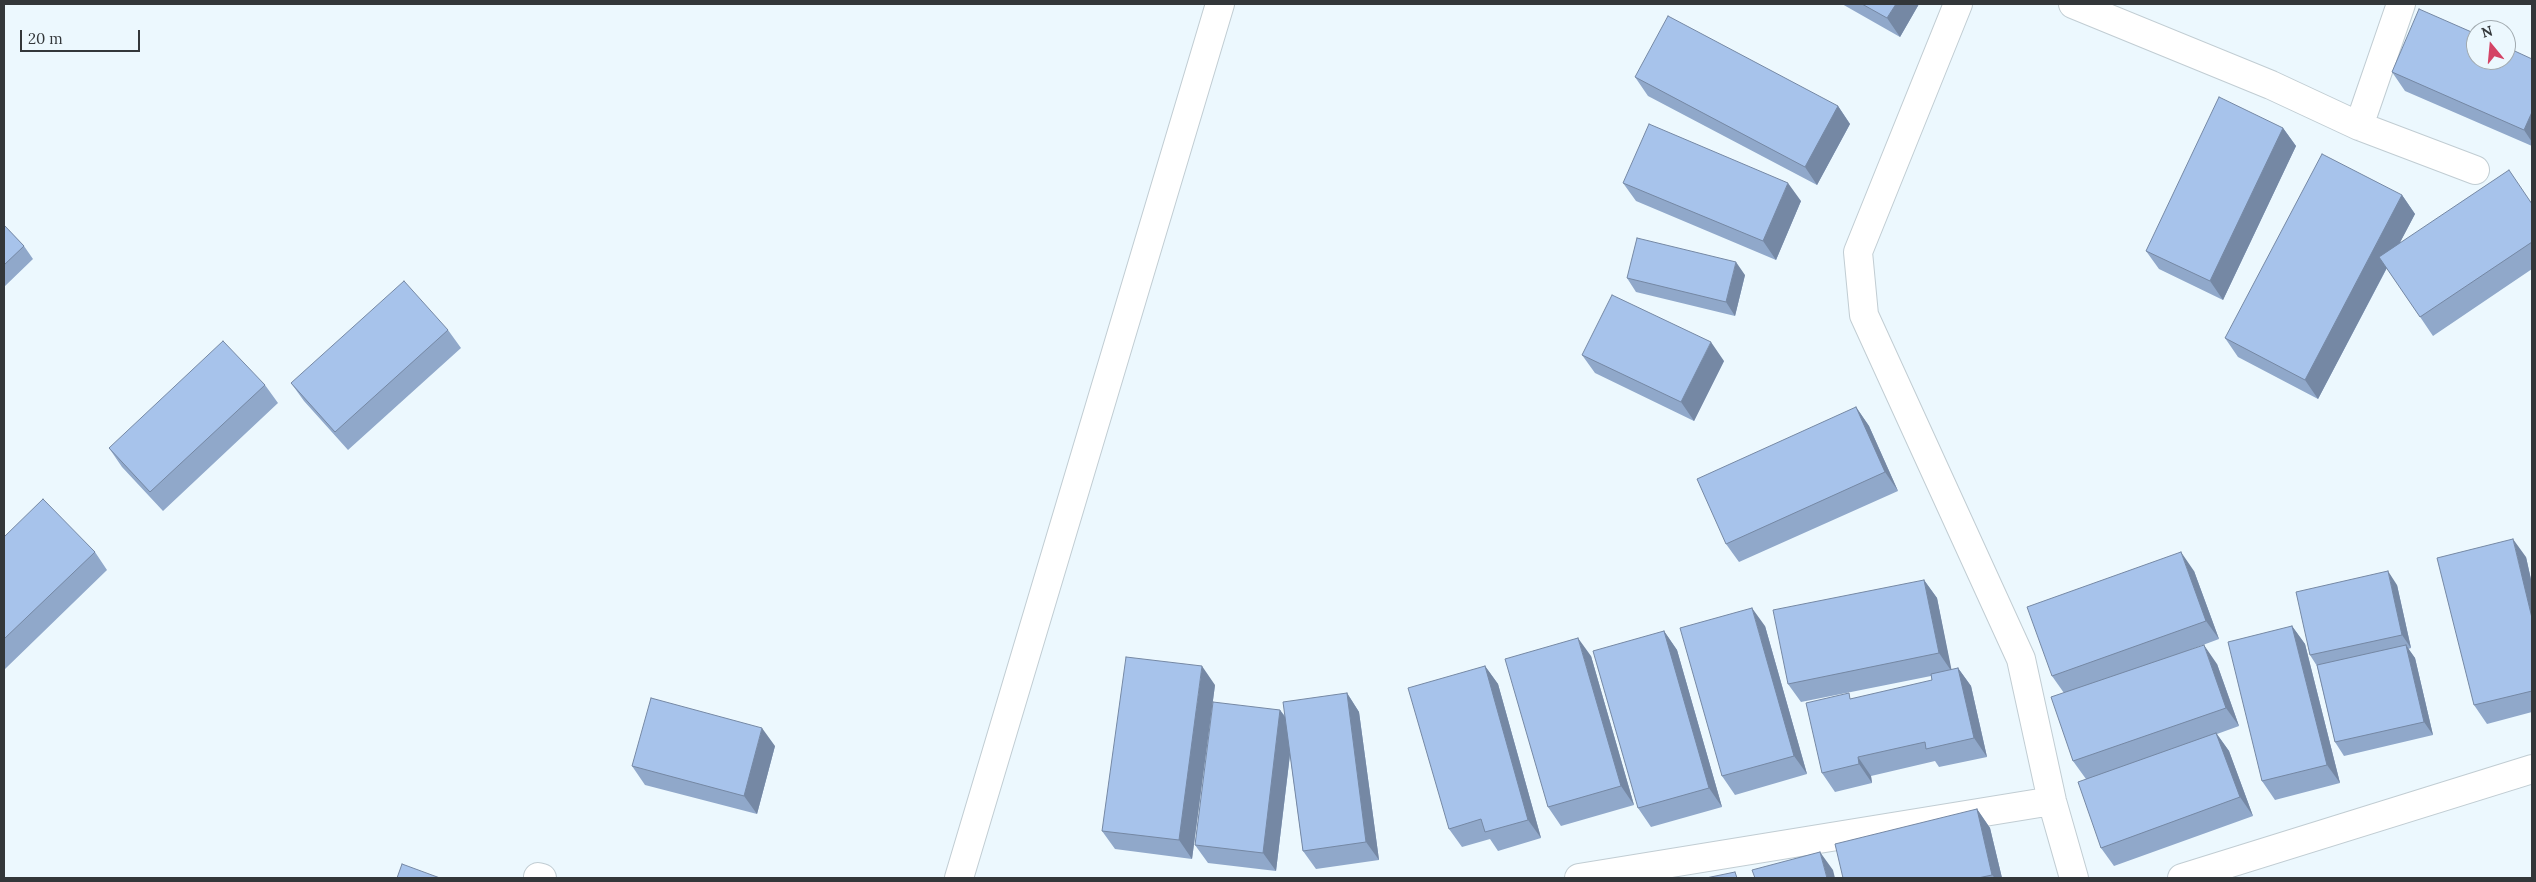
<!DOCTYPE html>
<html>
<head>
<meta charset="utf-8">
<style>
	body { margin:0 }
	#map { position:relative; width:2536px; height:882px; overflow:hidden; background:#ecf8fe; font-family:Lora,serif }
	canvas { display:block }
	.frame { position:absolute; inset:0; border:5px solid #33373a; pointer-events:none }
	.north { position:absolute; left:2466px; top:20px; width:50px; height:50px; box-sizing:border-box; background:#ecf8fe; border:1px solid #a2abb0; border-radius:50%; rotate:343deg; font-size:14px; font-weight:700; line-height:20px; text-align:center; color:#33373a }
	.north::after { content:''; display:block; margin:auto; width:18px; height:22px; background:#d44466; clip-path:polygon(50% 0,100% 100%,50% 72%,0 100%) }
	.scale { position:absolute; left:20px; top:30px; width:120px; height:22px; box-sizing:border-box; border:2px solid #33373a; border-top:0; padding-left:6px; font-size:15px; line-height:18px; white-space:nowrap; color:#33373a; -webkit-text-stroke:4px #ecf8fe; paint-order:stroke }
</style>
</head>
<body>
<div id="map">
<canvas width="2536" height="882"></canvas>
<div class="frame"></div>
<div class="north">N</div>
<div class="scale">20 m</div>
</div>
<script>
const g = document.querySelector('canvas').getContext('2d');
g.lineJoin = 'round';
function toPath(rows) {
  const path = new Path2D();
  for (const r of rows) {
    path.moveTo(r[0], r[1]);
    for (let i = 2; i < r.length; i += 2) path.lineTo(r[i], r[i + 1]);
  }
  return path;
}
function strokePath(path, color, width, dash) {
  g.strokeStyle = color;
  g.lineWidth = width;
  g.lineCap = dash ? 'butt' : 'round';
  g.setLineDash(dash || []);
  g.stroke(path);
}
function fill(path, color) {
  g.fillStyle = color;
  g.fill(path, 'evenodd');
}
const street = toPath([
	[1958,4,1858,252,1864,315,2021,659,2052,801,2074,878],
	[2073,4,2271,85,2359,126,2401,4],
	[2359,126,2475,170],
	[538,877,542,878],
	[959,878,1220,4],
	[1579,878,2052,801],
	[2182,878,2532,769]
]);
strokePath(street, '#c1cdd3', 30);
strokePath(street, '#fff', 28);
fill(toPath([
	[1842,4,1919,4,1900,37],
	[2532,59,2532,146,2405,91,2392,72],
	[1635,77,1838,106,1850,124,1817,185,1648,96],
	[2283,128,2296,146,2223,300,2159,269,2146,251],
	[1623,183,1801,201,1776,260,1636,201],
	[2402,195,2415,214,2399,244,2532,204,2532,269,2433,336,2387,268,2318,399,2238,357,2225,338],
	[4,225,24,246,33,259,4,287],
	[1745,275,1735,316,1636,292,1627,278],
	[448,330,461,348,348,450,304,401,291,383],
	[1582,355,1724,361,1694,421,1595,373],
	[265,385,278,403,163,511,122,467,109,448],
	[1856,407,1869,426,1898,491,1739,562,1726,544],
	[4,537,95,552,107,570,4,670],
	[2526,557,2532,584,2532,712,2487,724,2474,705],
	[2194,571,2219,639,2168,658,2217,664,2239,726,2217,734,2229,751,2253,816,2114,866,2101,848,2086,779,2073,761,2064,693,2052,676],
	[1924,580,1937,598,1951,670,1958,668,1971,686,1987,757,1939,767,1935,761,1871,776,1872,783,1835,792,1822,773,1932,680,1931,676,1801,702,1788,684],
	[2397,585,2411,648,2408,649,2415,658,2433,735,2344,756,2335,742,2317,666,2310,655],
	[1765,626,1807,774,1735,795,1722,776],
	[2292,626,2305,644,2340,783,2275,800,2262,781],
	[1664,631,1677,650,1722,807,1651,827,1638,808],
	[1591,656,1634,805,1561,826,1548,807],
	[1485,666,1498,684,1541,838,1498,851,1490,839,1462,847,1449,829],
	[1215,685,1192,859,1115,849,1102,831],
	[1347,693,1359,712,1379,860,1316,869,1303,851,1290,755,1276,871,1208,863,1195,845,1280,710,1285,716],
	[775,746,757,814,645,785,632,766],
	[1977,809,1990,828,2002,878,1843,878]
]), '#90a8ca');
fill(toPath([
	[1896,4,1919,4,1900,37,1887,18],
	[1838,106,1850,124,1817,185,1805,167],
	[2532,112,2532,142,2524,130],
	[2283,128,2296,146,2223,300,2210,281],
	[1788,183,1801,201,1776,260,1763,241],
	[2402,195,2415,214,2318,399,2305,380],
	[1736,262,1745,275,1735,316,1726,302],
	[1711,342,1724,361,1694,421,1681,402],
	[1856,407,1869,426,1898,491,1885,472],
	[2513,539,2526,557,2532,584,2532,618],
	[2181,552,2194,571,2219,639,2206,621],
	[2388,571,2397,585,2411,648,2402,635],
	[1924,580,1937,598,1952,672,1939,653],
	[1752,608,1765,626,1807,774,1794,756],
	[2292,626,2305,644,2340,783,2327,765],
	[1664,631,1677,650,1722,807,1709,788],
	[1578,638,1591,656,1634,805,1621,786],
	[2204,645,2217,664,2239,726,2226,708],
	[2406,645,2415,658,2433,735,2424,722],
	[1202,666,1215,685,1192,859,1179,840],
	[1485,666,1498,684,1541,838,1528,820],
	[1958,668,1971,686,1987,757,1974,738],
	[1347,693,1359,712,1379,860,1366,842],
	[1280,710,1293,729,1276,871,1263,853],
	[762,728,775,746,757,814,744,796],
	[2216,733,2229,751,2253,816,2240,797],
	[1858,757,1871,776,1872,783,1859,764],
	[1977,809,1990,828,2002,878,1995,878,1992,875],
	[1820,852,1833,870,1835,878,1827,878]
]), '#7588a4');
const building = toPath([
	[1862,4,1896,4,1887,18,1862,4],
	[2419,9,2476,34,2476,60,2506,60,2506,47,2532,59,2532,112,2524,130,2392,72,2419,9],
	[1668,16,1838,106,1805,167,1635,77,1668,16],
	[2219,97,2283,128,2210,281,2146,251,2219,97],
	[1649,124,1788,183,1763,241,1623,183,1649,124],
	[2322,154,2402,195,2305,380,2225,338,2322,154],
	[2509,170,2532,204,2532,242,2420,317,2379,257,2509,170],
	[4,225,24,246,4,265,4,225],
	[1637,238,1736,262,1726,302,1627,278,1637,238],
	[404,281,448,330,335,432,291,383,404,281],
	[1612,295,1711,342,1681,402,1582,355,1612,295],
	[223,341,265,385,150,492,109,448,223,341],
	[1856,407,1885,472,1726,544,1697,479,1856,407],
	[43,499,95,552,4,639,4,537,43,499],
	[2513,539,2532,618,2532,691,2474,705,2437,558,2513,539],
	[2181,552,2206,621,2052,676,2027,607,2181,552],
	[2388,571,2402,635,2310,655,2296,592,2388,571],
	[1924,580,1939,653,1788,684,1773,610,1924,580],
	[1752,608,1794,756,1722,776,1680,628,1752,608],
	[2292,626,2327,765,2262,781,2228,642,2292,626],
	[1664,631,1709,788,1638,808,1593,651,1664,631],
	[1578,638,1621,786,1548,807,1505,659,1578,638],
	[2204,645,2226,708,2073,761,2051,697,2204,645],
	[2406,645,2424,722,2335,742,2317,665,2406,645],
	[1126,657,1202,666,1179,840,1102,831,1126,657],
	[1485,666,1528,820,1485,832,1481,819,1449,829,1408,688,1485,666],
	[1958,668,1974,738,1926,749,1925,742,1858,757,1859,764,1822,773,1806,703,1849,693,1850,699,1932,680,1931,674,1958,668],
	[1347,693,1366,842,1303,851,1283,702,1347,693],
	[651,698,762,728,744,796,632,766,651,698],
	[1213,702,1280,710,1263,853,1195,845,1213,702],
	[2216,733,2240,797,2101,848,2078,782,2216,733],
	[1977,809,1992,875,1978,878,1843,878,1835,844,1977,809],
	[1820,852,1827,878,1755,878,1752,870,1820,852],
	[402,864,440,878,397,878,402,864],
	[1735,872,1737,878,1706,878,1735,872]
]);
fill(building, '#a7c3eb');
strokePath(building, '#7588a4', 1);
</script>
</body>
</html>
